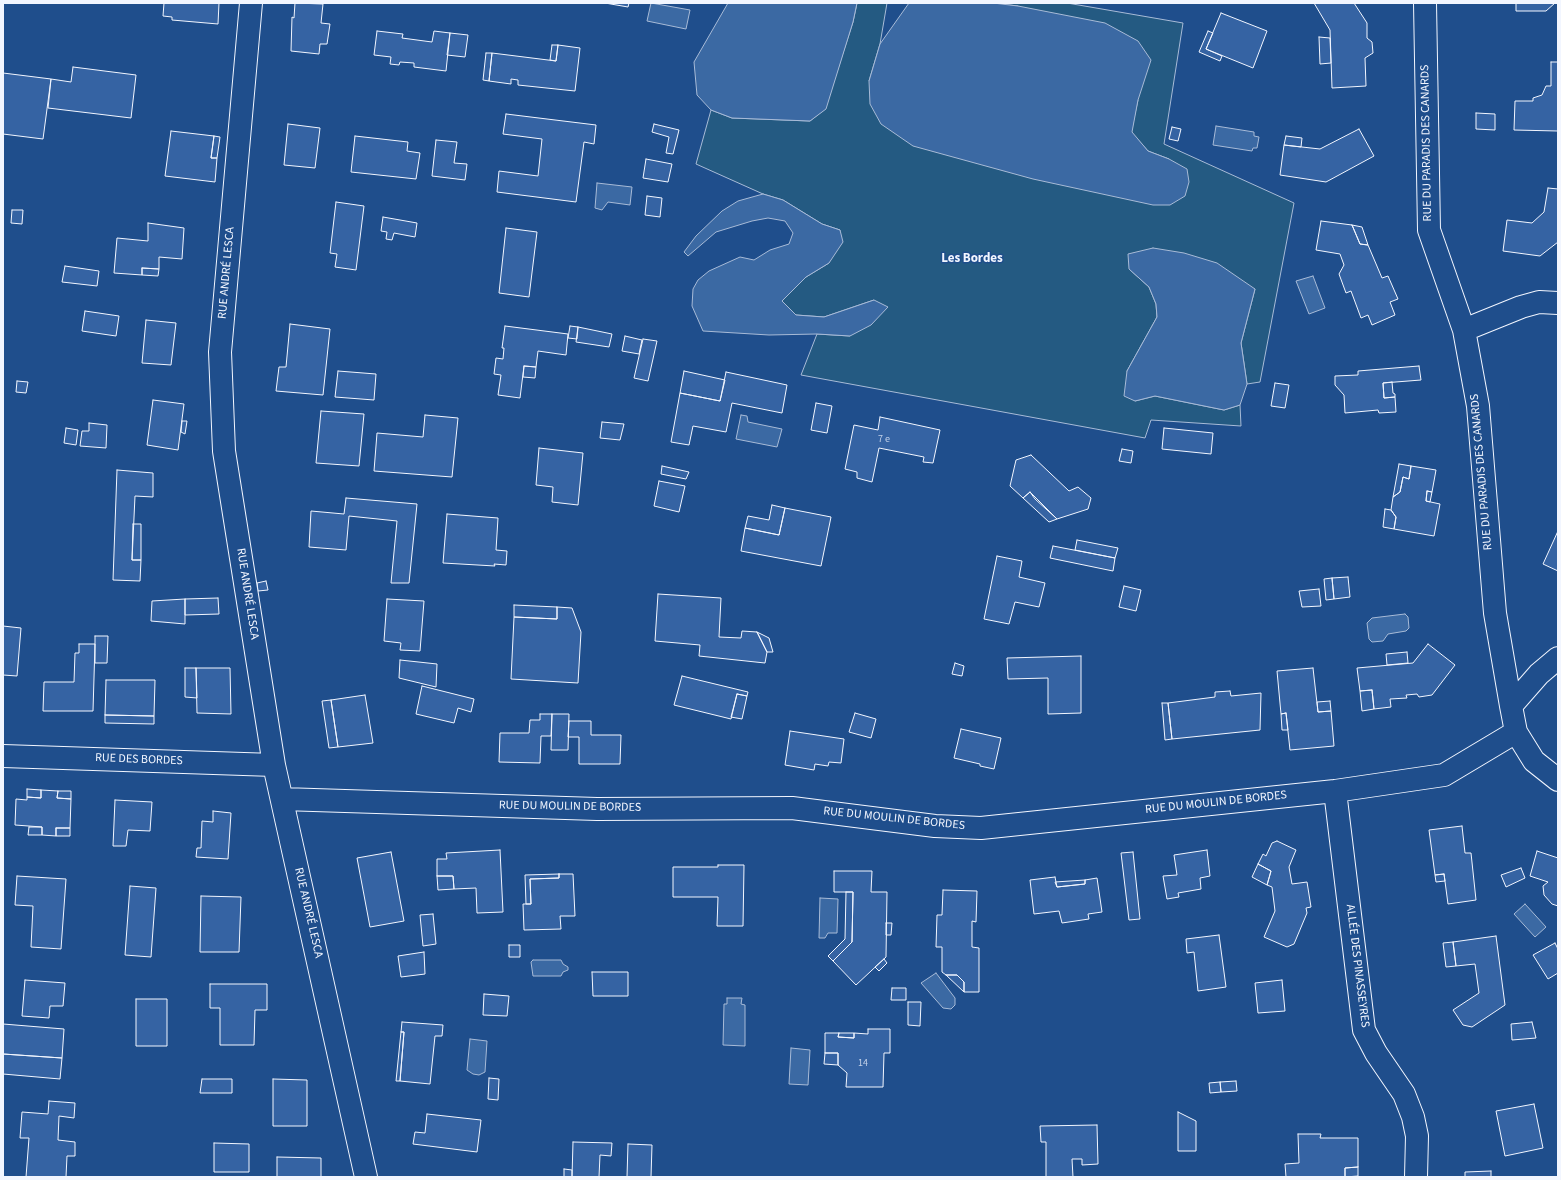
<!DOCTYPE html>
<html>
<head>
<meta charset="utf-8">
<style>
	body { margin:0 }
	#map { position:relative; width:1561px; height:1180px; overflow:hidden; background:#1f4e8c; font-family:"Source Sans 3",sans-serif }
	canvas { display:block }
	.frame { position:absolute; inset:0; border:4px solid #f2f6ff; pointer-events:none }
</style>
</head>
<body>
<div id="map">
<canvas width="1561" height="1180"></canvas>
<div class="frame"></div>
</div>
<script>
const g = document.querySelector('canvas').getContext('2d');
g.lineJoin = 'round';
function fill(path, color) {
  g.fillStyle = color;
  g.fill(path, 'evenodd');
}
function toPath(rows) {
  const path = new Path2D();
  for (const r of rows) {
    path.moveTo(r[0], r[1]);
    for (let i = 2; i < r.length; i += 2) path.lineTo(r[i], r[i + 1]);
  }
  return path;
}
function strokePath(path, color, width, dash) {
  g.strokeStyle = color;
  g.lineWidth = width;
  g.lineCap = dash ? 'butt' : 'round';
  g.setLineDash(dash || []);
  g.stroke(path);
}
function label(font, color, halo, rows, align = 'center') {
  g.font = font + ' "Source Sans 3",sans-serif';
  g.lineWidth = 3;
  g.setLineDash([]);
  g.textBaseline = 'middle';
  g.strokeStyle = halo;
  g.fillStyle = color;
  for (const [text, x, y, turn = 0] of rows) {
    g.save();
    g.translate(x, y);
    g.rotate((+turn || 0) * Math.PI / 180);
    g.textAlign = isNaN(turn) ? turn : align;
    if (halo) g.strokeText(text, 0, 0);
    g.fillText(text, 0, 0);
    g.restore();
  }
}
const green = toPath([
	[857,3,887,3,880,44,869,81,1169,159,1148,151,1131,132,1138,100,1018,6,993,3,1067,3,1183,23,1164,144,1294,203,1260,382,1247,384,1241,343,1255,289,1129,269,1149,287,1156,304,1157,317,1127,371,1135,401,1155,396,1224,410,1240,405,1241,426,1151,420,1145,438,801,375,817,334,850,336,874,300,824,317,796,315,781,301,806,277,829,263,840,230,822,224,783,200,763,194,696,164,711,110,732,118,810,121,825,109,853,22,857,3]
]);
fill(green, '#245a82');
strokePath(green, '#a8bbd7', 1);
const water = toPath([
	[651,3,690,10,686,29,647,21,651,3],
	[728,3,857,3,853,22,826,109,810,121,732,118,711,110,697,95,694,62,728,3],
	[909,3,993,3,1018,6,1105,23,1138,41,1151,60,1138,100,1132,132,1148,151,1169,159,1187,169,1189,182,1185,196,1170,205,1153,205,1033,179,913,146,881,124,870,104,869,81,880,44,909,3],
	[1216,126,1254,132,1254,136,1259,137,1257,148,1253,148,1252,151,1213,145,1216,126],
	[597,183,632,187,630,205,608,202,602,210,595,208,597,183],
	[763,194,783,200,822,224,840,230,843,242,829,263,806,277,782,301,796,315,824,317,874,300,888,307,871,325,850,336,817,334,769,335,703,331,692,306,693,289,698,280,709,271,740,257,754,260,770,250,789,244,793,233,785,221,768,218,752,221,716,232,688,256,684,252,696,236,722,211,738,201,763,194],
	[1153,248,1184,253,1217,263,1255,289,1241,343,1247,384,1240,405,1224,410,1155,396,1135,401,1124,396,1127,371,1157,317,1156,304,1149,287,1129,269,1128,254,1153,248],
	[1313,276,1325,308,1309,314,1296,281,1313,276],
	[741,415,747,416,748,422,782,429,777,447,736,439,741,415],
	[1405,614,1408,617,1409,628,1406,631,1388,634,1383,641,1372,642,1369,639,1367,623,1372,618,1405,614],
	[820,898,838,899,837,933,828,933,825,938,819,938,820,898],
	[1525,904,1546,927,1535,937,1514,914,1525,904],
	[533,960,561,960,563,964,568,967,568,970,563,972,561,976,533,976,531,962,533,960],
	[936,973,955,998,955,1005,951,1009,943,1008,921,983,936,973],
	[727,998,742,998,741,1004,745,1005,745,1046,723,1045,724,1004,727,1004,727,998],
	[470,1039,487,1041,485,1072,479,1075,473,1074,467,1070,470,1039],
	[791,1048,810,1050,808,1085,789,1084,791,1048]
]);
fill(water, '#3b69a3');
strokePath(water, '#a8bbd7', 1);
const building = toPath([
	[164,3,219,3,218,24,172,20,172,17,163,16,164,3],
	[295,3,323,4,321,23,330,24,327,44,320,44,319,54,291,51,292,17,294,18,295,3],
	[605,3,629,3,628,7,605,3],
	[1314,3,1354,3,1367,23,1367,38,1372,42,1373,53,1365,58,1366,86,1332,88,1330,30,1314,3],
	[1516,3,1555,3,1546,11,1516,11,1516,3],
	[1221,13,1267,31,1253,68,1206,49,1221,13],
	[377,31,403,34,402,38,432,42,434,31,450,33,446,71,414,67,414,63,400,62,399,65,390,64,391,57,374,55,377,31],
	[1208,31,1213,33,1206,49,1222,56,1220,61,1199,52,1208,31],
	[450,33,468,35,465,57,447,55,450,33],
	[1319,37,1330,38,1331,63,1320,64,1319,37],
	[552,45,558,45,556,61,550,60,552,45],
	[558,45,580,48,575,91,518,85,518,80,511,79,511,84,489,81,492,53,556,61,558,45],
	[486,53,492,53,489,81,483,80,486,53],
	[1551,62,1558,62,1558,131,1514,130,1515,101,1533,101,1533,98,1542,95,1546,86,1551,86,1551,62],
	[73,67,136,75,131,118,48,108,51,79,71,82,73,67],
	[3,73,51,79,43,139,3,134,3,73],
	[1476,113,1495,114,1495,130,1476,129,1476,113],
	[506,114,596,125,594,144,584,142,576,202,497,192,499,171,538,176,542,139,503,134,506,114],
	[288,124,320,128,315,168,284,165,288,124],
	[654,124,679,130,673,154,666,153,669,137,652,132,654,124],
	[1172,127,1181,129,1178,141,1169,139,1172,127],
	[1359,129,1374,156,1326,182,1280,175,1284,145,1320,149,1359,129],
	[171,131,214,136,211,158,217,158,215,182,165,176,171,131],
	[214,136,220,137,217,158,211,158,214,136],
	[355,136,408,142,407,151,420,153,416,179,351,172,355,136],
	[1286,136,1302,138,1301,147,1284,145,1286,136],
	[436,140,457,142,454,163,467,164,465,180,432,176,436,140],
	[646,159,672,164,668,182,643,178,646,159],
	[1548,188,1558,189,1558,242,1540,256,1503,251,1507,220,1532,223,1544,212,1548,188],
	[647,196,662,198,660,217,645,215,647,196],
	[336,202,364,206,356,270,335,267,337,254,330,253,336,202],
	[12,210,23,210,22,224,11,223,12,210],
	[383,217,417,223,415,237,394,233,392,240,386,239,387,232,381,231,383,217],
	[1321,221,1352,225,1360,244,1368,245,1382,278,1388,276,1398,299,1390,302,1395,315,1372,325,1368,315,1361,318,1351,291,1346,293,1339,274,1344,265,1340,254,1316,250,1321,221],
	[148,223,184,228,182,259,159,257,159,269,142,268,142,275,114,273,117,238,148,241,148,223],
	[1352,225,1362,227,1368,245,1360,244,1352,225],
	[506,228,537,232,529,297,499,293,506,228],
	[65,266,99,271,97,286,62,282,65,266],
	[142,268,159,269,158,276,142,275,142,268],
	[85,311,119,316,116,336,82,331,85,311],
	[146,320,176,323,171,365,142,363,146,320],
	[290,324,330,329,323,395,276,391,279,367,286,367,290,324],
	[505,326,568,334,566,355,538,351,536,367,524,366,520,398,498,395,501,375,494,374,496,358,503,359,504,348,502,348,505,326],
	[570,326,578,327,577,339,568,338,570,326],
	[578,327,612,334,609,347,576,342,578,327],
	[625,336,642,340,639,354,622,351,625,336],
	[643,339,657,341,648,381,634,378,643,339],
	[524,366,536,367,535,378,523,377,524,366],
	[1419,366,1421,380,1383,383,1384,398,1395,397,1396,412,1379,413,1378,410,1345,413,1344,395,1335,385,1335,376,1358,375,1358,371,1419,366],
	[338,371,376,374,374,400,335,397,338,371],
	[684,371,725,380,720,401,680,393,684,371],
	[726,372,787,385,782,413,732,403,726,432,693,426,689,445,671,442,680,393,720,401,726,372],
	[17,381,28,382,26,393,16,392,17,381],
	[1392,382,1393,393,1395,394,1395,397,1384,398,1383,383,1392,382],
	[1275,383,1289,385,1285,408,1271,406,1275,383],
	[153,400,184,404,178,450,147,445,153,400],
	[816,403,832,406,827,433,811,430,816,403],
	[321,411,364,414,359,466,316,463,321,411],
	[425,415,458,418,452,477,374,471,377,433,423,437,425,415],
	[880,417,940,430,933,463,923,462,924,457,879,448,872,482,857,478,857,472,845,469,854,425,878,430,880,417],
	[182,421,187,421,185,434,181,432,182,421],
	[602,422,624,424,620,440,600,438,602,422],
	[89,423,107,425,106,448,80,446,82,431,89,431,89,423],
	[66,428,78,430,76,445,64,443,66,428],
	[1164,428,1213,433,1211,454,1162,449,1164,428],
	[539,448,583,453,578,505,552,502,553,487,536,485,539,448],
	[1122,449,1133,451,1131,463,1119,461,1122,449],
	[1031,455,1069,491,1078,487,1091,498,1088,509,1057,519,1030,492,1023,498,1010,486,1016,460,1031,455],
	[1399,464,1411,466,1409,479,1403,477,1400,492,1393,497,1399,464],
	[662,466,689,472,686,479,661,474,662,466],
	[1411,466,1436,470,1432,492,1427,491,1426,501,1440,504,1434,536,1394,529,1396,517,1391,510,1393,497,1400,492,1403,477,1409,479,1411,466],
	[117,470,153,473,153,497,135,496,132,560,141,560,140,581,113,580,117,470],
	[659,481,685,486,679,512,654,506,659,481],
	[1427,491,1432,492,1430,502,1426,501,1427,491],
	[1030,492,1035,499,1057,519,1049,522,1023,498,1030,492],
	[346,498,417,504,409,583,391,583,397,521,349,516,346,550,309,547,311,511,344,514,346,498],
	[772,505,785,508,779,535,745,528,748,516,769,520,772,505],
	[785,508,831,517,821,566,741,551,745,528,779,535,785,508],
	[1385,509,1391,510,1396,517,1394,529,1383,527,1385,509],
	[447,514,498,518,496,550,507,551,506,565,494,564,495,566,443,563,447,514],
	[133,524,141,524,141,560,132,560,133,524],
	[1558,531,1558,571,1543,564,1558,531],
	[1077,540,1118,548,1115,558,1075,550,1077,540],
	[1053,546,1115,558,1113,571,1050,558,1053,546],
	[997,556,1022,561,1019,577,1045,583,1039,607,1015,602,1009,624,984,619,997,556],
	[1348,577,1350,597,1334,599,1332,578,1348,577],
	[1332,578,1334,599,1326,600,1324,579,1332,578],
	[266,581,268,590,258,591,257,583,266,581],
	[1124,586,1141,590,1136,611,1119,607,1124,586],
	[1319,589,1321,606,1302,607,1299,591,1319,589],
	[658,594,721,598,719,637,741,638,742,631,757,632,767,652,765,663,699,656,700,645,655,641,658,594],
	[218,598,219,614,185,615,185,599,218,598],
	[185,599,185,624,151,621,152,601,185,599],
	[387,599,424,601,420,651,400,650,401,643,384,641,387,599],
	[514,605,557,607,557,619,514,617,514,605],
	[557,607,572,608,581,632,578,683,511,679,514,617,557,619,557,607],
	[3,626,21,628,17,676,3,675,3,626],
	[757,632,769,638,773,652,767,652,757,632],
	[95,636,108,636,107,663,95,663,95,636],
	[79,644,95,644,93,711,43,711,44,682,74,682,75,653,79,653,79,644],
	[1428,644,1455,665,1432,695,1419,697,1417,694,1406,695,1407,698,1390,699,1391,707,1374,709,1372,690,1360,691,1357,668,1413,663,1428,644],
	[1407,652,1408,663,1387,665,1386,654,1407,652],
	[1081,656,1081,713,1048,714,1048,678,1008,679,1007,658,1081,656],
	[400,660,437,664,436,687,399,678,400,660],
	[955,663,964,666,962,676,952,674,955,663],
	[185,668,196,668,197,698,185,697,185,668],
	[196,668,230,668,231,714,197,713,196,668],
	[1313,668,1318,712,1331,711,1334,746,1290,750,1286,713,1281,714,1277,671,1313,668],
	[682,676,748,692,747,696,737,694,731,719,674,705,682,676],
	[106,680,155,680,154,716,105,715,106,680],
	[422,686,474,699,471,712,458,708,454,723,416,714,422,686],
	[1372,690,1374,709,1362,711,1360,691,1372,690],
	[1230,691,1231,696,1261,693,1260,730,1172,739,1168,703,1215,697,1215,692,1230,691],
	[737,694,747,696,742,719,731,717,737,694],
	[365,695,373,743,338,747,331,700,365,695],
	[331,700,338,747,329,748,322,701,331,700],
	[1330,701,1331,711,1318,712,1317,702,1330,701],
	[1162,703,1168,703,1172,739,1165,740,1162,703],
	[855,713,876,719,871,738,849,732,855,713],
	[1286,713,1288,730,1282,730,1281,714,1286,713],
	[540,714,552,714,551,736,541,736,540,763,499,762,500,733,529,733,530,720,540,720,540,714],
	[552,714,569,714,568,750,551,750,552,714],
	[105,715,154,716,154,724,105,723,105,715],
	[569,721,591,721,591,735,621,735,620,764,579,764,579,737,568,737,569,721],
	[961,729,1001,738,994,769,980,766,980,764,954,758,961,729],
	[790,731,844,739,841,763,829,762,828,766,815,764,814,770,785,765,790,731],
	[27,789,41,790,41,798,27,797,27,789],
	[41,790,58,791,57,798,71,799,70,828,56,828,56,836,42,835,42,827,15,825,16,799,27,800,27,797,41,798,41,790],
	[58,791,71,791,71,799,57,798,58,791],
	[115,800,152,802,150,831,128,830,126,846,113,846,115,800],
	[213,811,231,813,228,859,196,857,197,848,201,848,202,821,213,822,213,811],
	[1462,826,1465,853,1471,853,1476,900,1448,904,1444,874,1435,875,1429,830,1462,826],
	[29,827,42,827,42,835,28,835,29,827],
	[56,828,70,828,70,836,56,836,56,828],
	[1277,841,1296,850,1289,867,1292,884,1307,882,1311,907,1306,908,1307,913,1294,944,1287,947,1264,937,1275,911,1272,887,1267,885,1271,871,1258,864,1263,854,1266,856,1272,843,1277,841],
	[500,850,503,912,477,913,476,888,454,889,453,876,437,876,437,859,447,859,446,853,500,850],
	[1207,850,1210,876,1200,878,1201,889,1178,893,1179,897,1167,899,1163,876,1177,875,1174,855,1207,850],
	[1537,851,1558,858,1558,906,1552,904,1544,895,1543,886,1548,882,1530,876,1537,851],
	[391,852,404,921,370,927,357,858,391,852],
	[1133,852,1140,919,1129,920,1121,853,1133,852],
	[1258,864,1271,871,1267,885,1252,877,1258,864],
	[718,865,744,865,743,926,717,926,718,897,673,897,673,867,718,867,718,865],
	[1521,868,1525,878,1506,887,1501,875,1521,868],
	[834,871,872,871,871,892,887,892,886,957,856,985,833,961,852,942,853,892,834,892,834,871],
	[559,874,573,874,575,916,560,916,561,929,524,930,523,904,531,904,530,879,559,878,559,874],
	[559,874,559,878,530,879,531,904,526,904,525,875,559,874],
	[1444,874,1445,881,1436,882,1435,875,1444,874],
	[17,876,66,879,61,949,31,947,33,906,15,905,17,876],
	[437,876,453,876,454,889,438,890,437,876],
	[1055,877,1057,887,1085,884,1085,880,1097,878,1102,912,1088,914,1089,919,1062,923,1059,911,1034,914,1030,880,1055,877],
	[1085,880,1085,884,1057,887,1055,882,1085,880],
	[130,886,156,888,151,957,125,955,130,886],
	[943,890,977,891,976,922,972,921,972,947,979,948,979,992,964,992,964,982,957,975,946,975,942,972,942,947,936,947,937,915,942,915,943,890],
	[846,892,853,892,852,942,833,961,828,956,845,939,846,892],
	[201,896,241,897,239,952,200,952,201,896],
	[433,914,436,944,423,946,420,915,433,914],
	[886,923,892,923,891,935,886,935,886,923],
	[1219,935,1226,987,1198,991,1194,952,1187,953,1186,939,1219,935],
	[1496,936,1505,1005,1472,1027,1463,1025,1453,1010,1479,993,1475,964,1456,966,1453,942,1496,936],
	[1453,942,1456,966,1446,967,1443,943,1453,942],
	[1555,943,1558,949,1558,973,1548,979,1533,955,1555,943],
	[509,945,520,945,520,957,509,957,509,945],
	[424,952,425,974,401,977,398,956,424,952],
	[884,959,887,963,879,971,875,967,884,959],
	[592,972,628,972,628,996,593,996,592,972],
	[946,975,957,975,964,982,964,992,946,975],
	[25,980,65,983,63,1006,50,1006,49,1018,22,1016,25,980],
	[1282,980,1285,1011,1258,1013,1255,983,1282,980],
	[210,984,267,984,267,1010,255,1010,254,1045,220,1045,220,1008,210,1008,210,984],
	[892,988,906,988,906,1000,891,1000,892,988],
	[484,994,509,996,507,1016,483,1015,484,994],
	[136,999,167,999,167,1046,136,1046,136,999],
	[908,1002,921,1002,920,1026,908,1025,908,1002],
	[402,1022,443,1025,442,1036,435,1036,430,1084,400,1081,404,1032,401,1032,402,1022],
	[1532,1022,1536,1038,1512,1040,1511,1024,1532,1022],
	[3,1024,64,1029,62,1058,3,1054,3,1024],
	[868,1029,890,1029,890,1053,884,1053,883,1087,846,1087,847,1073,838,1065,838,1053,825,1053,825,1033,839,1033,838,1037,854,1038,854,1033,868,1034,868,1029],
	[401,1032,404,1032,400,1081,396,1081,401,1032],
	[839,1033,854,1033,854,1038,838,1037,839,1033],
	[825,1053,838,1053,838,1065,824,1064,825,1053],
	[3,1054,62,1058,60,1079,3,1074,3,1054],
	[489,1078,499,1079,498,1100,488,1099,489,1078],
	[202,1079,232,1079,232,1093,200,1093,202,1079],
	[273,1079,307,1080,307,1126,273,1126,273,1079],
	[1236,1081,1237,1091,1221,1092,1220,1082,1236,1081],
	[1220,1082,1221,1092,1210,1093,1209,1083,1220,1082],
	[49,1101,75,1103,74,1118,59,1116,58,1140,75,1142,75,1156,67,1156,66,1177,26,1177,29,1138,20,1138,22,1112,48,1114,49,1101],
	[1534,1104,1543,1148,1505,1156,1496,1111,1534,1104],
	[1178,1112,1196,1121,1196,1151,1178,1151,1178,1112],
	[427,1114,481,1120,477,1152,413,1144,415,1132,425,1133,427,1114],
	[1097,1125,1098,1164,1082,1165,1082,1159,1072,1159,1073,1177,1046,1177,1046,1142,1041,1142,1040,1126,1097,1125],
	[1298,1134,1321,1134,1320,1138,1358,1138,1358,1167,1345,1168,1345,1177,1286,1177,1285,1164,1299,1163,1298,1134],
	[573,1142,612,1143,611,1156,600,1155,599,1177,572,1177,573,1142],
	[214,1143,249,1144,249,1172,214,1172,214,1143],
	[628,1144,652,1145,651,1177,627,1177,628,1144],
	[277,1157,321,1158,321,1177,277,1177,277,1157],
	[1358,1167,1358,1176,1345,1177,1345,1168,1358,1167],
	[564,1169,572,1170,572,1177,564,1177,564,1169],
	[1491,1171,1491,1177,1465,1177,1465,1172,1491,1171]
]);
fill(building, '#3563a3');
strokePath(building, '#f2f6ff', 1);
const minor = toPath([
	[251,3,220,352,224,451,274,765,366,1177],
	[1425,3,1429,230,1464,330,1478,406,1495,613,1511,706],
	[1464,330,1521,307,1539,302,1558,303],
	[1516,732,1534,761,1558,780],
	[3,756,274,765],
	[1335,791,1364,1030,1376,1053,1404,1094,1413,1117,1417,1136,1416,1177],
	[282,799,597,809,792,808,935,826,981,828,1335,791,1444,775,1516,732,1511,706,1539,674,1558,658]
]);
strokePath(minor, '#f2f6ff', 24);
strokePath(minor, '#1f4e8c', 22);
label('10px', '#c3d1e8', null, [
	["7 e",884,440],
	["14",863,1064]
]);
label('12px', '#f2f6ff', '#1f4e8c', [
	["RUE DU PARADIS DES CANARDS",1427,143,-91],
	["RUE ANDRÉ LESCA",227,273,-85],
	["RUE DU PARADIS DES CANARDS",1482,472,-95],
	["RUE ANDRÉ LESCA",247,594,81],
	["RUE DES BORDES",139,760,2],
	["RUE DU MOULIN DE BORDES",1216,803,-6],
	["RUE DU MOULIN DE BORDES",570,807,1],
	["RUE DU MOULIN DE BORDES",894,819,6],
	["RUE ANDRÉ LESCA",308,913,77],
	["ALLÉE DES PINASSEYRES",1357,966,83]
]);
label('bold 13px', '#f2f6ff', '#1f4e8c', [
	["Les Bordes",972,259]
]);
</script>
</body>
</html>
